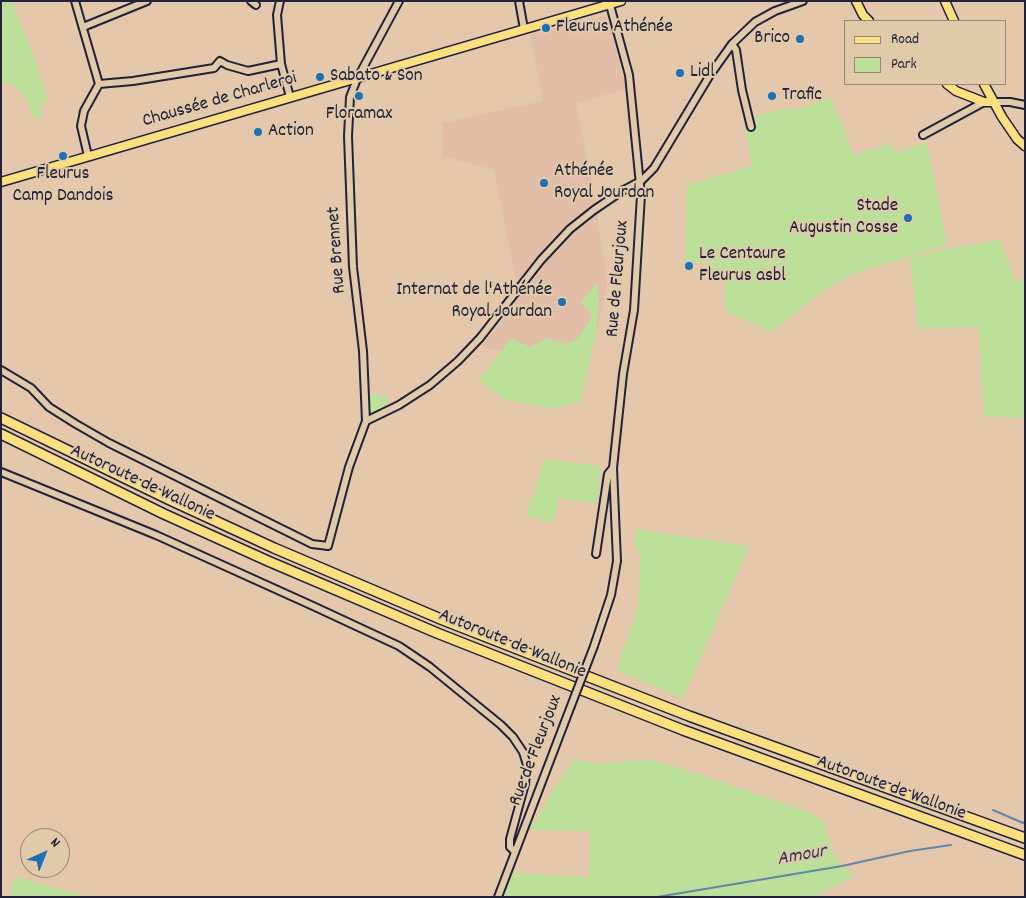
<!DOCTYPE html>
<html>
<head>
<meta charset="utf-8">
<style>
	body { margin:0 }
	#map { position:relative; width:1026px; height:898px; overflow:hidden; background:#e5c7ab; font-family:Dekko,sans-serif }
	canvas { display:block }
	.frame { position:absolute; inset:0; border:2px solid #22223b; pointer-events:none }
	.legend { position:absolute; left:844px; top:20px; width:162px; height:65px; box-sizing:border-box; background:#e1caaa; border:1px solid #95877e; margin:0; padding:6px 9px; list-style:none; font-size:15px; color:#22223b }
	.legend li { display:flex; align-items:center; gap:10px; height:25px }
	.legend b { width:25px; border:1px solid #95877e }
	.north { position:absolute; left:20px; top:828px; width:50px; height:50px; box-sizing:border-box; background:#e1caaa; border:1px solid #95877e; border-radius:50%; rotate:44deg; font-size:14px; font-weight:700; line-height:20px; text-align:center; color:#22223b }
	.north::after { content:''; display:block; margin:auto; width:18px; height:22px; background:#1f6fb2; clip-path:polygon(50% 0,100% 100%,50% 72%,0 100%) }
</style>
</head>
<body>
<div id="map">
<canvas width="1026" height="898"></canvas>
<div class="frame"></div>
<ul class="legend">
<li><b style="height:6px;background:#fce080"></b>Road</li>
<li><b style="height:14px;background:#bcdf99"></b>Park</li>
</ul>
<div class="north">N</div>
</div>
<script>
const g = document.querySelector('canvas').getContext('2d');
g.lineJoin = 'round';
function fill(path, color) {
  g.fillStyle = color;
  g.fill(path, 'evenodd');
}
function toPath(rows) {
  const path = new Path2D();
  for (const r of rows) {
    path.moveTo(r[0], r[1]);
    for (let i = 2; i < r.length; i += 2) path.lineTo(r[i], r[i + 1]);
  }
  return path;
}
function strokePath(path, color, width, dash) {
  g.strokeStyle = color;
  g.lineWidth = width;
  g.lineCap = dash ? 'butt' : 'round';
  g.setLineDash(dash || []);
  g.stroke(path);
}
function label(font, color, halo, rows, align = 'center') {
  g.font = font + ' Dekko,sans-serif';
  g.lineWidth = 4;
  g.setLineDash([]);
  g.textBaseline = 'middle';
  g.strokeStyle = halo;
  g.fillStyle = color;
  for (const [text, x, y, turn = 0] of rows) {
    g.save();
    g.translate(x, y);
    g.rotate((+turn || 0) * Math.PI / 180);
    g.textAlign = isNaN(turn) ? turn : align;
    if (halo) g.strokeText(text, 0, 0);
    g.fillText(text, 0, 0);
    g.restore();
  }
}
fill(toPath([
	[608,15,626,89,576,103,595,197,607,283,598,327,570,353,527,355,491,349,481,346,515,305,516,281,494,170,442,156,443,123,543,101,530,35]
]), '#e2bda8');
fill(toPath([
	[1,1,12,1,32,52,48,101,41,106,42,118,35,120,23,94,12,84,1,84],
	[831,97,854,155,891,143,895,153,927,142,947,245,853,274,822,292,772,332,725,311,725,273,709,272,709,263,685,262,687,185,752,166,745,127,757,123,755,116,793,107,795,110],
	[1000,240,1015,281,1025,279,1025,418,984,416,978,327,918,329,910,258,950,248],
	[597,282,599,304,596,334,580,402,554,409,504,400,479,380,511,338,530,347,548,338,566,344,577,339,593,315,581,303],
	[368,394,387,396,388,408,369,416],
	[545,459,601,466,597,504,559,498,553,523,526,516],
	[635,529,749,546,683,699,616,670,638,608,641,556,634,543],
	[575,759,600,764,647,759,684,769,810,812,823,821,835,857,854,877,812,897,504,897,512,873,589,877,590,831,530,830,556,786],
	[15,876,87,897,9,897]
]), '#bcdf99');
strokePath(toPath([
	[993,810,1023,823,1025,822],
	[657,897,842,866,910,851,951,845]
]), '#6387a7', 2);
const minor = toPath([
	[75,1,99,84,84,111,81,126,88,156],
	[251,1,256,5],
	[280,1,277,15,281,64,290,97],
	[519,1,524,29],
	[83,27,147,1],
	[732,44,736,50,742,90,751,127],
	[99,84,133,81,214,68,220,61,227,65,248,71,281,64],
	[993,102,1010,102,1025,105],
	[923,135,984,102],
	[1,370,31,388,49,407,76,424,109,443,312,544,328,546,349,467,366,421,363,351,353,267,348,136,350,97,357,79,399,1],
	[366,421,399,405,430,385,458,361,480,338,541,260,570,229,594,210,622,191,641,181,654,168,710,75,732,44,755,22,775,11,803,1],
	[1,472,156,535,313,606,399,646,430,667,501,725,513,737,523,752,527,765,525,784,510,839,510,847,514,851],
	[596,554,608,474,613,468],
	[594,646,611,595,617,561,613,468,623,374,634,310,641,195,629,75,610,5],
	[498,897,564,724]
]);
const major = toPath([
	[856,1,863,15,869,21],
	[945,1,954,21],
	[947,84,956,91,984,102,993,102],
	[984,84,1002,117,1017,139,1025,146],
	[1,182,621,1]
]);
const highway = toPath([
	[1,418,170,500,274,548,443,620,689,716,1025,838],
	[1,434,164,514,268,561,437,633,683,730,1025,855]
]);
strokePath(minor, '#22223b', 10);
strokePath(major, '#22223b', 11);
strokePath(highway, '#22223b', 12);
strokePath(minor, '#e1caaa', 6);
strokePath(major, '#fce080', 8);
strokePath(highway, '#fce080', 9);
const minorBridge = toPath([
	[564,724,594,646]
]);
strokePath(minorBridge, '#22223b', 10, []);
strokePath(minorBridge, '#e1caaa', 6);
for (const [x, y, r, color] of [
	[546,28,5,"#1f6fb2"],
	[800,39,5,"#1f6fb2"],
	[680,73,5,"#1f6fb2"],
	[320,77,5,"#1f6fb2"],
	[359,96,5,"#1f6fb2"],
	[772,96,5,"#1f6fb2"],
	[258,132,5,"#1f6fb2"],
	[63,156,5,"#1f6fb2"],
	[544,183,5,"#1f6fb2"],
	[908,218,5,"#1f6fb2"],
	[689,266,5,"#1f6fb2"],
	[562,302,5,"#1f6fb2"]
]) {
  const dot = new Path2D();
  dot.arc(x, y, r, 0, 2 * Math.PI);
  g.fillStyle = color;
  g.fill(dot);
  strokePath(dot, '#e1caaa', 2);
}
label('19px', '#22223b', '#e1caaa', [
	["Fleurus Athénée",556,28],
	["Brico",790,39,"right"],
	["Lidl",690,73],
	["Sabato & Son",330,77],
	["Trafic",782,96],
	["Floramax",359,115,"center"],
	["Action",268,132],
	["Athénée",554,172],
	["Royal Jourdan",554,194],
	["Fleurus",63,175,"center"],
	["Camp Dandois",63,197,"center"],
	["Stade",898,207,"right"],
	["Augustin Cosse",898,229,"right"],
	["Le Centaure",699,255],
	["Fleurus asbl",699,277],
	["Internat de l'Athénée",552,291,"right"],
	["Royal Jourdan",552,313,"right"]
], 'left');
label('19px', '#22223b', '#e1caaa', [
	["Chaussée de Charleroi",220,101,-16],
	["Rue Brennet",338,250,-94],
	["Rue de Fleurjoux",619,279,-85],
	["Autoroute de Wallonie",142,484,25],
	["Autoroute de Wallonie",512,645,22],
	["Rue de Fleurjoux",537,751,-69],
	["Autoroute de Wallonie",891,789,20]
]);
label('italic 20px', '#323b56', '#e1caaa', [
	["Amour",802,857,-10]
]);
</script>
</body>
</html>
